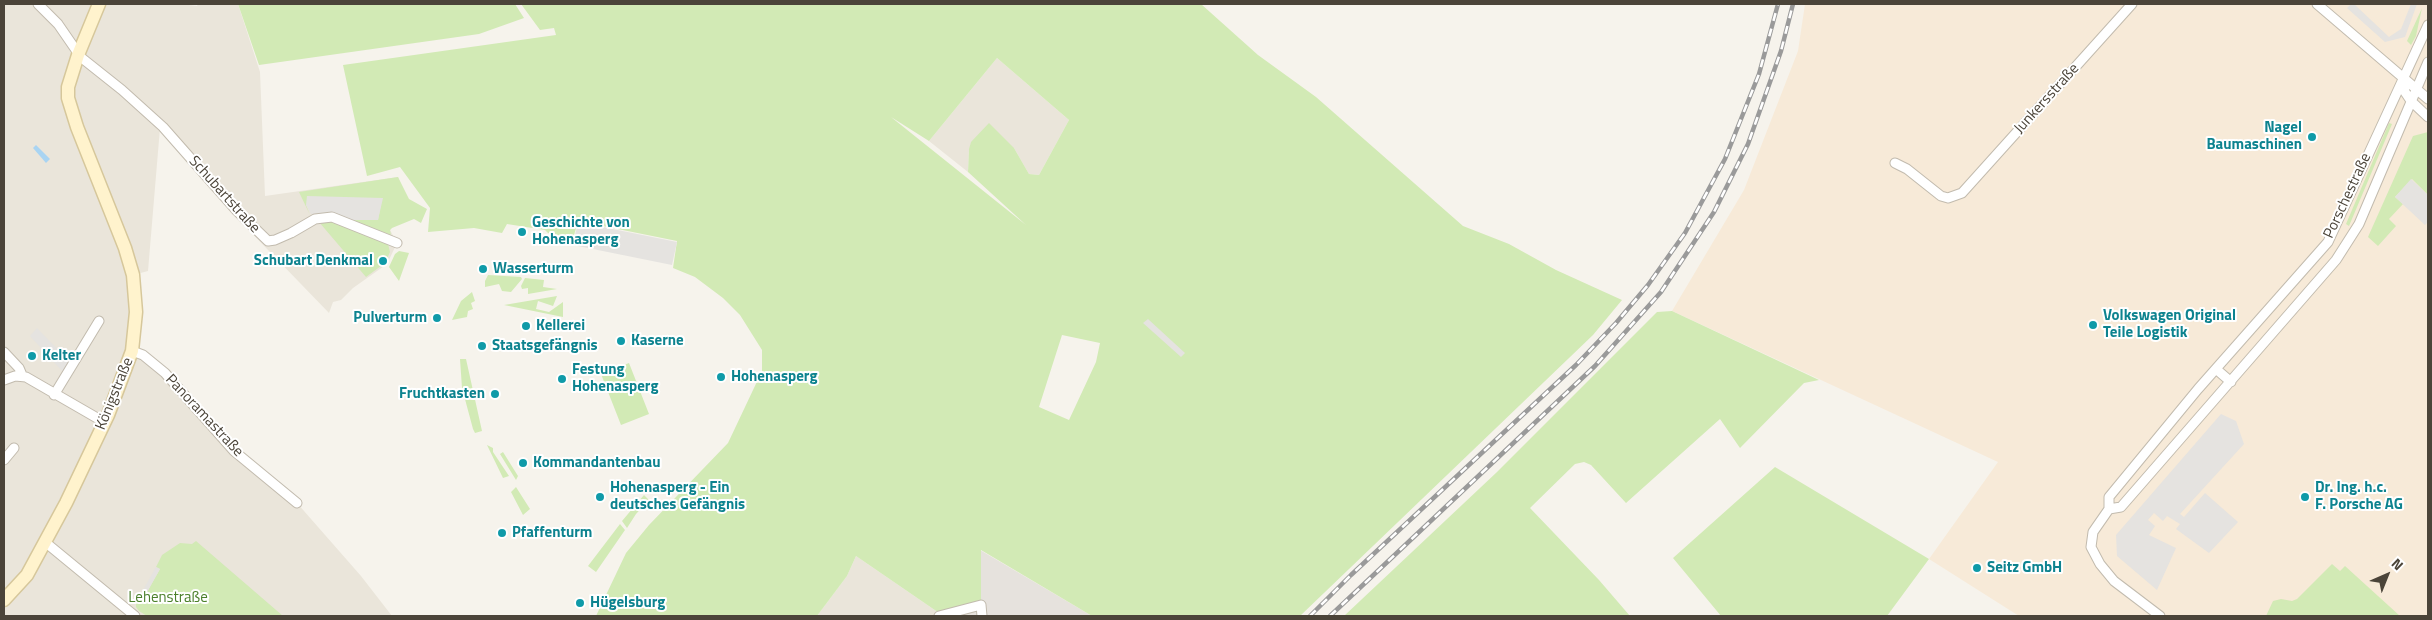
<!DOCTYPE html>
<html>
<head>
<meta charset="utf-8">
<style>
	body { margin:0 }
	#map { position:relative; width:2432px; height:620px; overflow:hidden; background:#f6f3ec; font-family:"Titillium Web",sans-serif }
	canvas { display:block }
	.frame { position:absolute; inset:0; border:5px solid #4b4439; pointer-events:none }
	.north { position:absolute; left:2362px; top:550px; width:50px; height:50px; -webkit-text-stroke:4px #fff; paint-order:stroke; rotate:44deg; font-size:14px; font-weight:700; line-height:20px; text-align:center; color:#4b4439 }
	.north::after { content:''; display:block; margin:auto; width:18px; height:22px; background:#4b4439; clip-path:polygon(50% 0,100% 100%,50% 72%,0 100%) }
</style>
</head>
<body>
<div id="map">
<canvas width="2432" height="620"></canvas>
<div class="frame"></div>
<div class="north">N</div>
</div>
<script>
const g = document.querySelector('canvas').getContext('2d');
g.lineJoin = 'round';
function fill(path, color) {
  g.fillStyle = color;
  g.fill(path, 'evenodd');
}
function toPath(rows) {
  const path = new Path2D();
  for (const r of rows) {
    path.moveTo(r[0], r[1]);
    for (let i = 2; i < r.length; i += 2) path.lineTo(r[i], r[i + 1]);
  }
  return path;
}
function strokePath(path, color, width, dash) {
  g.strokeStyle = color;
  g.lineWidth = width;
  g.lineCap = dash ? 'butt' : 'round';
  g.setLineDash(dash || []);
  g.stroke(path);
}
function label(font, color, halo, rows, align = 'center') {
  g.font = font + ' "Titillium Web",sans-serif';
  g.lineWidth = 4;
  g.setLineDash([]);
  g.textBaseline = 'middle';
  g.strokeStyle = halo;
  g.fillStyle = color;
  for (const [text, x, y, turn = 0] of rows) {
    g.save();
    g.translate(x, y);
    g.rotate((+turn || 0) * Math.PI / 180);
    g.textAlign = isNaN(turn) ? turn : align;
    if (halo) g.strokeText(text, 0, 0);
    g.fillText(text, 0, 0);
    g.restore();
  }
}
fill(toPath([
	[4,4,181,4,197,6,198,4,238,4,260,72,265,196,398,177,409,206,390,230,397,243,387,264,353,288,341,300,333,302,329,313,240,221,160,128,148,271,133,275,132,351,143,355,234,451,297,503,361,576,392,616,4,616],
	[997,58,1069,120,1039,175,1029,174,1014,148,969,149,968,172,929,141],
	[856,556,942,615,817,616,847,576]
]), '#eae5da');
fill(toPath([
	[1805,4,2428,4,2428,616,2019,616,1929,559,1998,462,1672,311,1744,190,1798,51]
]), '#f7ead8');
fill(toPath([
	[980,550,1092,616,939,616]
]), '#e6e2dd');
fill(toPath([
	[238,4,515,4,524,18,479,34,259,65],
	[521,4,1201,4,1258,55,1316,97,1463,226,1509,244,1556,270,1622,300,1593,335,1300,616,1092,616,981,550,981,605,942,615,856,556,847,576,817,616,596,616,626,553,649,525,728,443,762,371,762,350,740,315,723,298,695,277,673,268,677,241,578,221,573,239,563,242,560,236,548,233,545,230,507,224,502,233,474,228,428,232,430,208,400,167,367,176,343,65,556,35,554,28,540,30],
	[997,58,1069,120,1039,175,1029,174,1014,148,989,123,971,142,969,149,968,172,1026,225,891,117,929,141],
	[1062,335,1100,343,1096,362,1069,420,1039,407],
	[2422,8,2416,36,2411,45,2407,41],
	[2389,123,2392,124,2349,226,2346,224],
	[2428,132,2428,195,2412,179,2395,197,2403,204,2389,219,2396,226,2378,246,2368,237,2413,136],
	[398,177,409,199,427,209,421,223,414,219,392,228,390,230,391,235,351,220,378,220,382,198,306,205,310,215,299,192],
	[329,221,388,244,390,252,385,263,366,277,319,222],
	[399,251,409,253,399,281,389,267,395,254],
	[488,275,521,277,522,279,511,292,502,291,499,284,485,287,485,281],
	[525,278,544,280,543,287,557,289,528,294,528,288,522,289,521,286],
	[472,292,475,301,471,303,473,309,468,311,467,317,452,320,461,301],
	[557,296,553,306,538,301,536,309,549,312,563,302,563,317,504,305],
	[1672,311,1819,380,1804,383,1740,448,1720,419,1626,503,1591,465,1584,462,1575,464,1530,508,1599,580,1630,616,1344,616,1497,472,1657,312],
	[460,359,466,359,482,431,475,433,473,429,462,388],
	[629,363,649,414,621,425,601,374],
	[487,445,493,448,493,452,509,476,503,478],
	[503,452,518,476,516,480,500,454],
	[1775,467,1929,559,1887,616,1721,616,1673,558],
	[516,487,530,509,523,515,511,492],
	[644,495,649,500,636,514,627,528,622,521],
	[620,524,625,530,596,572,588,566],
	[196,541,283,616,147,616,139,611,136,607,136,602,138,599,142,601,160,569,156,567,162,555,180,543,192,544],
	[2332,564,2340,571,2345,566,2400,616,2266,616,2273,601,2281,599,2292,601,2297,599]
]), '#d2eab5');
fill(toPath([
	[2351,4,2354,4,2389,37,2401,29,2411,4,2417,4,2405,37,2385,42,2347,8],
	[2411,179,2428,195,2428,222,2425,225,2395,197],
	[307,196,383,198,378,220,351,220,328,213,311,214,306,205],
	[578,222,677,242,672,265,573,245],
	[1148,319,1185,353,1181,357,1143,323],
	[37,328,70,362,63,372,30,336],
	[2221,414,2236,421,2244,444,2180,514,2184,517,2205,493,2238,522,2209,553,2176,529,2180,524,2167,516,2163,521,2154,513,2148,520,2155,526,2149,535,2176,548,2157,590,2117,556,2116,535],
	[156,567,160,569,142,601,138,599]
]), '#e5e3e0');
fill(toPath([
	[36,145,50,159,46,163,33,148]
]), '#a9d4f2');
const street = toPath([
	[38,4,58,24,78,53],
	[2317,4,2428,99],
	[78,55,122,90,163,127,237,211,268,241,275,240,291,233,315,219,332,217,397,243],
	[2403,79,2405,92,2411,101,2428,117],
	[1895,163,1907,169,1941,196,1948,198,1962,193,2132,4],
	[132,351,143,355,165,373,234,451,297,503],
	[4,352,19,368,22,375],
	[2216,369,2231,382],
	[4,380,15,376,26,377,104,422],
	[54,395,99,321],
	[4,460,14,448],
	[2109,509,2109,497,2198,389,2328,242,2428,25],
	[2109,509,2121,507,2336,260,2359,224,2428,62],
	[2109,509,2093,532,2091,547,2100,564,2114,581,2160,616],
	[45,542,135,616],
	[939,616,981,605,982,616]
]);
const secondary = toPath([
	[4,600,27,575,66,503,108,415,132,351,136,312,133,275,125,248,77,127,68,98,68,87,78,55,99,4]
]);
strokePath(street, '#c2bbae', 11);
strokePath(secondary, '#d6c79b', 15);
strokePath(street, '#fff', 9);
strokePath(secondary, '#fff3cd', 12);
const rail = toPath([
	[1310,616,1351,575,1576,365,1616,323,1648,285,1685,233,1725,159,1759,74,1778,4],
	[1330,616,1595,366,1661,292,1714,212,1748,144,1781,51,1793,4]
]);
strokePath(rail, '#9a9a9a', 4.5);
strokePath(rail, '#fff', 2.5, [8]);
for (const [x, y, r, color] of [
	[2312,137,5,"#0f9aa8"],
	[522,232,5,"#0f9aa8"],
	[383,261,5,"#0f9aa8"],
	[483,269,5,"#0f9aa8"],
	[437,318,5,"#0f9aa8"],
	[2093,325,5,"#0f9aa8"],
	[526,326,5,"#0f9aa8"],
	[621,341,5,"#0f9aa8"],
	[482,346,5,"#0f9aa8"],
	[32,356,5,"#0f9aa8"],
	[721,377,5,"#0f9aa8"],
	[562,379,5,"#0f9aa8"],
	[495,394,5,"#0f9aa8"],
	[523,463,5,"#0f9aa8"],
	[600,497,5,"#0f9aa8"],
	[2305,497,5,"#0f9aa8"],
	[502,533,5,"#0f9aa8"],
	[1977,568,5,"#0f9aa8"],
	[580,603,5,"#0f9aa8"]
]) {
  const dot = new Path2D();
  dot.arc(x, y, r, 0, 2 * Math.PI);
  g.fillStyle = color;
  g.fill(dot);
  strokePath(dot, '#fff', 2);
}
label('15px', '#4b4439', '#fff', [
	["Junkersstraße",2047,99,-48],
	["Schubartstraße",224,195,48],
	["Porschestraße",2348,196,-65],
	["Königstraße",115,394,-68],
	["Panoramastraße",204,416,47]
]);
label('bold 15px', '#0d838f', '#fff', [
	["Nagel",2302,128,"right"],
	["Baumaschinen",2302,145,"right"],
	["Geschichte von",532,223],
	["Hohenasperg",532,240],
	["Schubart Denkmal",373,261,"right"],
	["Wasserturm",493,269],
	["Volkswagen Original",2103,316],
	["Teile Logistik",2103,333],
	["Pulverturm",427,318,"right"],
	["Kellerei",536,326],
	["Kaserne",631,341],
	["Staatsgefängnis",492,346],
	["Kelter",42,356],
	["Festung",572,370],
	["Hohenasperg",572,387],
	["Hohenasperg",731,377],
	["Fruchtkasten",485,394,"right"],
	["Kommandantenbau",533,463],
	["Hohenasperg - Ein",610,488],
	["deutsches Gefängnis",610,505],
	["Dr. Ing. h.c.",2315,488],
	["F. Porsche AG",2315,505],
	["Pfaffenturm",512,533],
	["Seitz GmbH",1987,568],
	["Hügelsburg",590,603]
], 'left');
label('15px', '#4a7f2a', '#fff', [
	["Lehenstraße",168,598]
]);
</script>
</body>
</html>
